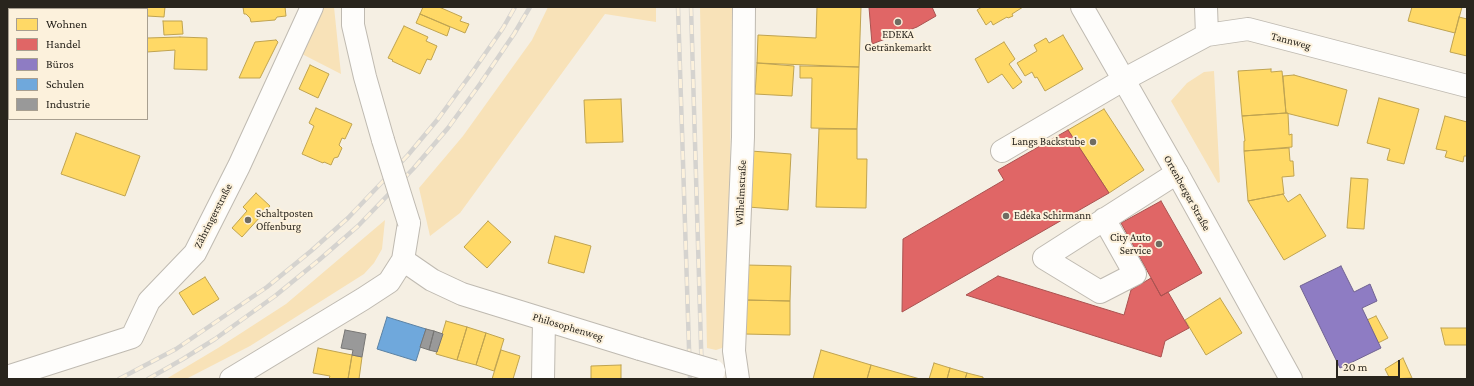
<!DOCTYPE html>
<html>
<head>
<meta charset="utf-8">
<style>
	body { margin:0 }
	#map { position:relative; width:1474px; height:386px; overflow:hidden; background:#f5efe3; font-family:"Crimson Pro",serif }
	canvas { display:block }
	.frame { position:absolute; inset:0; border:8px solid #29251d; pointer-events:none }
	.legend { position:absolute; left:8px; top:8px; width:140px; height:112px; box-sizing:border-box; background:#fcf1dc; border:1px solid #a89f90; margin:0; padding:5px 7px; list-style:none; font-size:12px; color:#29251d }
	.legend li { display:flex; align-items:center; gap:8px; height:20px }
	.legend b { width:20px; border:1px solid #a89f90 }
	.scale { position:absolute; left:1336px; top:360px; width:64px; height:18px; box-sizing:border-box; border:2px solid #29251d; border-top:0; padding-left:5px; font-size:12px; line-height:14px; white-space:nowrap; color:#29251d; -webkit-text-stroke:3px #fcf1dc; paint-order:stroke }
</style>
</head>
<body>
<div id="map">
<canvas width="1474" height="386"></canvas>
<div class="frame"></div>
<ul class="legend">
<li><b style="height:11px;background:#ffd966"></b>Wohnen</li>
<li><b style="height:11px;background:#e06666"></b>Handel</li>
<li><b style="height:11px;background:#8e7cc3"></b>Büros</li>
<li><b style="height:11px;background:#6fa8dc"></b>Schulen</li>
<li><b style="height:11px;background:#999"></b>Industrie</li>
</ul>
<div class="scale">20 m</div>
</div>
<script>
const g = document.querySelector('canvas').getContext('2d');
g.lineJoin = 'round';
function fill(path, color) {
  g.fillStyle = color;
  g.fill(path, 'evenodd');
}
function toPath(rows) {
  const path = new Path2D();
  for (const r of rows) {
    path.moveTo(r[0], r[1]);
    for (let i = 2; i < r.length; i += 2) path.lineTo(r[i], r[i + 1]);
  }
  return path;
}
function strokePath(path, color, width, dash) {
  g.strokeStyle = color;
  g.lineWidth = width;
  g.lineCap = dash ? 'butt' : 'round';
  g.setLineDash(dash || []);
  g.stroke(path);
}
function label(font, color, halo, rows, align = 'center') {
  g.font = font + ' "Crimson Pro",serif';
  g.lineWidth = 4;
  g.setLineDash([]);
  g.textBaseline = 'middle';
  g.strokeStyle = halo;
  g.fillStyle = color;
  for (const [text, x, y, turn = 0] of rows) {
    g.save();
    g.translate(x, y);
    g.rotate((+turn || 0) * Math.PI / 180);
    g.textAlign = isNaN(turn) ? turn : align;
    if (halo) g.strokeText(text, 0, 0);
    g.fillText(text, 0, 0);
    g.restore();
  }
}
fill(toPath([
	[323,7,334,7,341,74,300,53],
	[548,7,656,7,656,22,605,14,460,213,430,236,419,188,463,136,532,40],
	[700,7,732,7,728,341,722,348,716,350,707,348],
	[1214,71,1220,182,1218,183,1171,101,1187,83,1204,72],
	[385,220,382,249,374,263,364,274,250,346,186,379,166,379,218,348,286,304]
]), '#f8e2b8');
const homes = toPath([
	[34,7,75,7,75,9,59,9,59,8,34,9,34,7],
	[134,7,165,7,164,17,147,16,147,9,134,9,134,7],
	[243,7,285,7,286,16,277,17,275,20,251,22,250,18,246,14,244,14,243,7],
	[423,7,439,7,462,17,460,21,469,24,465,33,420,14,423,7],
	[817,7,861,7,859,67,757,63,758,35,816,38,817,7],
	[982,7,1023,7,1012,14,1013,16,1008,18,1007,17,993,25,991,21,986,25,977,10,982,7],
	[1412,7,1462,7,1455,33,1408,21,1412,7],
	[420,14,450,27,447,36,416,23,420,14],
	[1459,17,1467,19,1467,56,1450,52,1459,17],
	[163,21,182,21,183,34,164,35,163,21],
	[404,26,428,37,426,41,437,46,431,60,427,59,420,74,392,61,393,60,388,58,404,26],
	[1063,35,1083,69,1045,91,1037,77,1035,78,1032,72,1025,76,1017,63,1037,51,1034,45,1046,38,1049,43,1063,35],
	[180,37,207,38,207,70,174,69,175,50,147,52,147,38,180,37],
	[276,40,278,42,260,78,239,78,255,42,276,40],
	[1004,42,1015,59,1009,64,1022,82,1013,89,1002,74,988,83,975,59,1004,42],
	[757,63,794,66,792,96,755,94,757,63],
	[310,65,329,74,318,98,299,89,310,65],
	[800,66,859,67,857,129,811,128,812,78,800,78,800,66],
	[1271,69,1271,72,1282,71,1286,113,1242,116,1238,71,1271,69],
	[1294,75,1347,90,1338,126,1286,113,1283,76,1294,75],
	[1379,98,1419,109,1404,164,1387,160,1390,149,1367,143,1379,98],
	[621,99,623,142,586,143,584,100,621,99],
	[316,108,352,124,345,139,342,138,339,145,342,148,338,157,334,158,331,165,324,162,323,163,302,154,314,126,309,123,316,108],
	[1104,109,1144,170,1109,193,1068,130,1104,109],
	[1286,113,1288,113,1289,135,1292,134,1292,147,1244,151,1244,141,1245,141,1242,116,1286,113],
	[1445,116,1467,122,1467,156,1464,156,1463,162,1445,157,1447,151,1436,149,1445,116],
	[819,129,857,129,857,159,867,159,866,208,816,207,819,129],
	[76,133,140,156,125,196,61,174,76,133],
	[1289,148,1290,161,1293,161,1294,176,1282,177,1284,194,1248,201,1244,151,1289,148],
	[751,151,791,154,788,210,748,207,751,151],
	[1351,178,1368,179,1364,229,1347,228,1351,178],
	[256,193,270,206,242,237,232,228,247,211,243,207,256,193],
	[1283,194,1288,202,1300,194,1326,236,1284,260,1248,201,1283,194],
	[488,221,511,242,487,268,464,247,488,221],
	[555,236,591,246,584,273,548,263,555,236],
	[745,265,791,266,790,301,745,300,745,265],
	[205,277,219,299,193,315,179,293,205,277],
	[1220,298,1242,333,1206,355,1185,320,1220,298],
	[745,300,790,301,790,335,744,334,745,300],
	[1376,316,1388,338,1378,343,1367,320,1376,316],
	[446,321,467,327,457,360,436,354,446,321],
	[467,327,486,333,476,365,457,360,467,327],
	[1441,328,1467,328,1467,345,1445,345,1441,328],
	[486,333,504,339,494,371,476,365,486,333],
	[318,348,352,355,348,379,329,379,330,376,313,373,318,348],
	[501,350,520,356,513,379,492,379,501,350],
	[821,350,871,365,867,379,813,379,821,350],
	[352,355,362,357,359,379,348,379,352,355],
	[1403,358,1412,378,1390,379,1385,369,1403,358],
	[934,363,950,368,947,379,929,379,934,363],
	[621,365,621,379,591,379,591,366,621,365],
	[871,365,920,379,867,379,871,365],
	[950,368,967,373,965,379,947,379,950,368],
	[967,373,983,377,983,379,965,379,967,373]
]);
fill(homes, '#ffd966');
strokePath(homes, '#bfa350', 1);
const shops = toPath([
	[869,7,932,7,936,16,917,27,872,44,869,7],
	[1068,130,1109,193,902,312,903,239,1004,180,998,170,1068,130],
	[1161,201,1202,273,1161,296,1121,223,1161,201],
	[998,276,1124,315,1131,290,1151,278,1161,296,1168,292,1189,328,1165,341,1161,357,966,295,998,276]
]);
fill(shops, '#e06666');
strokePath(shops, '#a95250', 1);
const offices = toPath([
	[1341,266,1354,292,1370,284,1377,301,1362,308,1381,348,1340,368,1300,286,1341,266]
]);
fill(offices, '#8e7cc3');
strokePath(offices, '#706291', 1);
const schools = toPath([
	[387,317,426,329,416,361,377,349,387,317]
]);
fill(schools, '#6fa8dc');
strokePath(schools, '#5a81a3', 1);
const industry = toPath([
	[426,329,434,331,429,350,420,347,426,329],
	[345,330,366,334,362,357,352,355,353,350,341,348,345,330],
	[434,331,443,334,437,352,429,350,434,331]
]);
fill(industry, '#999');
strokePath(industry, '#777674', 1);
const minor = toPath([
	[353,7,353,25,365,77,383,140],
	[1206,7,1207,35],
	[1002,151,1123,80,1207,35,1248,29,1467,86],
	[1104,219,1135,274,1100,292,1044,258,1177,173],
	[403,260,432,280,462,294,640,349],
	[7,377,132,337,149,301,195,253,239,166,312,7],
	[231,379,363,299,389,282,403,260,409,223],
	[543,379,544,320],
	[738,379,734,351,743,137,744,7]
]);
const major = toPath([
	[1082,7,1177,173,1291,379]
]);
strokePath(minor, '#bfbab1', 24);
strokePath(major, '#bfbab1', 24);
strokePath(minor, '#fefdfb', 22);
strokePath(major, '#fefdfb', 22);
const rail = toPath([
	[678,7,690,379],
	[691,7,702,379],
	[119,379,176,349,267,287,311,251,348,218,408,155,438,119,471,74,503,28,515,7],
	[148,379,183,359,215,339,275,296,319,260,358,226,413,169,448,128,480,84,514,34,530,7]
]);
strokePath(rail, '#d5d3cf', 4.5);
strokePath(rail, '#fcf1dc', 3, [9]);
const minorBridge = toPath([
	[383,140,409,223],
	[640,349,714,371]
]);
strokePath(minorBridge, '#bfbab1', 24, []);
strokePath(minorBridge, '#fefdfb', 22);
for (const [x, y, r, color] of [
	[898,22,4,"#706c62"],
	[1093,142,4,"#706c62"],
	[1006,216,4,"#706c62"],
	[248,220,4,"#706c62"],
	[1159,244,4,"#706c62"]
]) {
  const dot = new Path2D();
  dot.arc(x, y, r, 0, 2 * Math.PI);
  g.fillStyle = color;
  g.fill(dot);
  strokePath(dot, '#fcf1dc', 1.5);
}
label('11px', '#29251d', '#fcf1dc', [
	["EDEKA",898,35,"center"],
	["Getränkemarkt",898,48,"center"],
	["Langs Backstube",1085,142],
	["Schaltposten",256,214,"left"],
	["Offenburg",256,227,"left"],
	["Edeka Schirmann",1014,216,"left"],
	["City Auto",1151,238],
	["Service",1151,251]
], 'right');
label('11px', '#29251d', '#fcf1dc', [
	["Tannweg",1291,41,15],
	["Wilhelmstraße",741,193,-87],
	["Ortenberger Straße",1187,193,61],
	["Zähringerstraße",213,216,-63],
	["Philosophenweg",568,327,17]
]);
</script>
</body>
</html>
